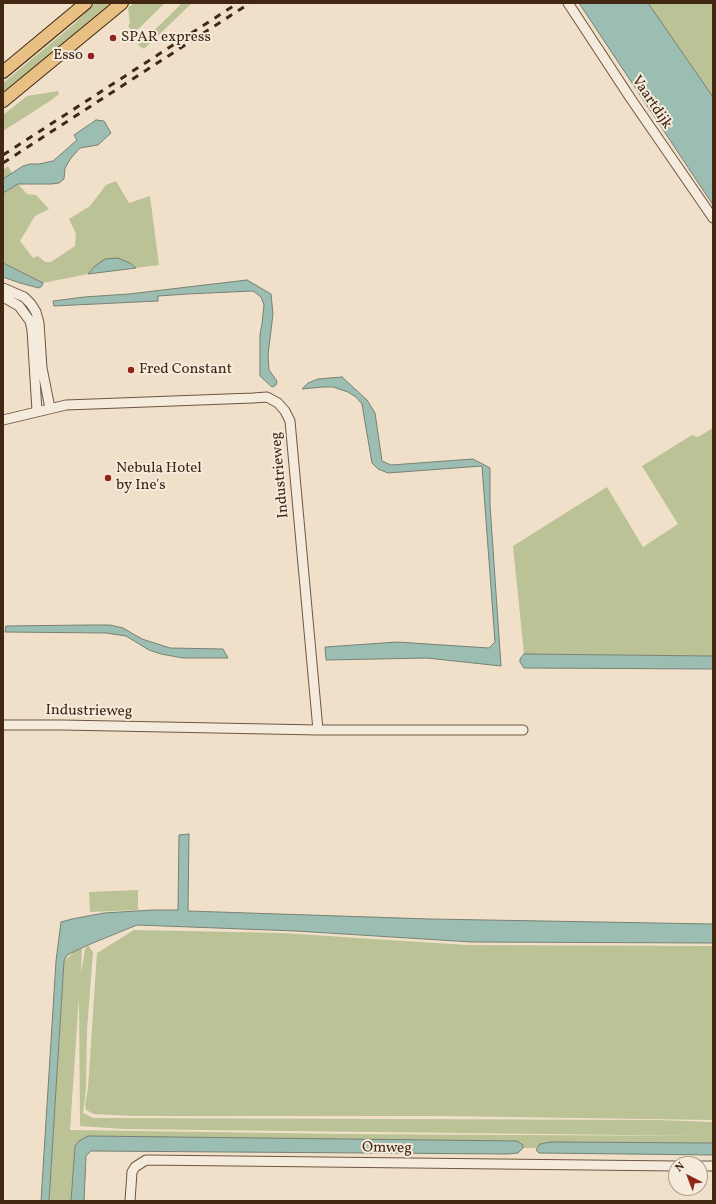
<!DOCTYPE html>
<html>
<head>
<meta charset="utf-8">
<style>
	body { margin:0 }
	#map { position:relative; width:716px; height:1204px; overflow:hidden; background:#f0e0c9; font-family:Vollkorn,serif }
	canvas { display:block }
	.frame { position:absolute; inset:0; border:4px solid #422713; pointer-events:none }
	.north { position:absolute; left:668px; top:1156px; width:40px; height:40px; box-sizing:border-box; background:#f5ebdc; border:1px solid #ad9d8c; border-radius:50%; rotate:318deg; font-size:11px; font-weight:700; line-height:16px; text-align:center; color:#422713 }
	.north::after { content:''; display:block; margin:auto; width:14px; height:18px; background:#8f2418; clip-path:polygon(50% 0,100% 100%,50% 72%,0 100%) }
</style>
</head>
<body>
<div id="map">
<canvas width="716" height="1204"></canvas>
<div class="frame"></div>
<div class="north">N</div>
</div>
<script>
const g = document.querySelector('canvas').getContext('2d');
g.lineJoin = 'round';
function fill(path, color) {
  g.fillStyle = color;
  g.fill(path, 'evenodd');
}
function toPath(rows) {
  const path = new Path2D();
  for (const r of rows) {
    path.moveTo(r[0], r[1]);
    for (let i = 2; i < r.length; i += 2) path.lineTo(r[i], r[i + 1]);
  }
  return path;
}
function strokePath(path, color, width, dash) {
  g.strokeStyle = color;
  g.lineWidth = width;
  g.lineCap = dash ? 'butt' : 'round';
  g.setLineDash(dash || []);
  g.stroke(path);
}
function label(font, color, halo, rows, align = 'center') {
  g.font = font + ' Vollkorn,serif';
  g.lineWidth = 4;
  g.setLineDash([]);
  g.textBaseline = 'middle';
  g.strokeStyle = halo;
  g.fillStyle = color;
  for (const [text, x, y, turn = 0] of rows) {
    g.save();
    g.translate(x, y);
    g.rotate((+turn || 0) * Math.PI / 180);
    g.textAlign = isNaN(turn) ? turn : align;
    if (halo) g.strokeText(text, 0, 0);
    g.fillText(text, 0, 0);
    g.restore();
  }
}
fill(toPath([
	[95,3,115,3,3,95,3,83,74,24],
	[134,3,165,3,134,33,128,26,130,23,128,8],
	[182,3,192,3,144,49,138,45,164,21],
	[648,3,713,3,713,97,701,80],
	[58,91,59,94,50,101,3,131,3,115,27,96],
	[8,166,18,184,27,194,36,195,49,209,35,216,20,241,33,258,38,256,45,262,51,262,75,246,76,234,69,219,90,206,106,185,116,181,129,203,150,196,159,265,136,268,130,263,95,266,88,274,43,283,9,268,3,263,3,170],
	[713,428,713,656,524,654,513,546,607,487,643,547,678,524,642,466,692,435,698,437],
	[138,890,138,910,90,912,89,892],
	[134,930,282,933,467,945,713,946,713,1120,443,1116,132,1116,94,1114,86,1110,85,1104,88,1088,97,953],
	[88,945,93,952,87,1029,86,1089,83,1113,93,1118,658,1120,713,1122,713,1143,551,1142,541,1144,537,1148,523,1148,523,1145,75,1146,71,1201,49,1201,64,961,76,950,82,947,81,974,85,949],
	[79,996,80,1126,124,1129,707,1136,344,1134,70,1130]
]), '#bbc295');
const water = toPath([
	[579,3,648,3,713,97,713,205,579,3],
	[96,120,104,121,111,133,98,145,80,148,71,158,65,168,64,179,59,183,51,184,18,184,3,193,3,179,23,166,30,164,39,164,53,161,77,140,74,135,96,120],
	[118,258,130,263,136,268,88,274,95,266,105,259,118,258],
	[3,263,43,283,42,286,39,288,20,283,3,277,3,263],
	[247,280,271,294,273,314,268,355,269,370,277,381,276,385,272,387,260,376,260,334,262,324,264,305,261,297,253,291,187,294,158,296,158,301,54,306,53,301,84,297,129,294,247,280],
	[342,377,367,400,375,413,382,461,391,465,473,459,490,468,490,505,501,666,427,658,326,660,325,647,397,642,489,648,495,642,482,466,388,473,378,469,372,463,364,416,362,404,356,397,348,392,333,387,323,387,302,389,308,383,318,379,342,377],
	[88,625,110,625,123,628,142,639,170,648,223,649,228,658,183,658,161,654,149,650,126,636,106,633,5,632,6,626,88,625],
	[524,654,713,656,713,669,524,668,520,662,520,659,524,654],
	[189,834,188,911,430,919,713,924,713,943,472,942,296,931,137,925,88,945,67,955,64,961,49,1201,41,1201,56,961,61,922,72,919,104,913,153,910,178,910,179,835,189,834],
	[88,1136,517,1141,523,1145,523,1148,518,1153,508,1154,91,1151,86,1156,84,1201,71,1201,75,1146,79,1141,88,1136],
	[551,1142,713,1143,713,1155,539,1153,536,1150,540,1144,551,1142]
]);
fill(water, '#9bbdb2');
strokePath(water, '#778172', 1);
const minor = toPath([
	[568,3,631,99,713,218],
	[3,288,24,297,31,304,36,312,39,323,42,368,50,408],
	[3,297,19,306,30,321,32,330,37,411],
	[3,420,66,405,253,398,267,397,278,403,285,411,290,421,318,730],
	[3,725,62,725,318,730,523,730],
	[700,1166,713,1166],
	[130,1201,132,1172,135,1167,146,1160,676,1166]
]);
const major = toPath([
	[3,72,86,3],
	[3,101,122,3]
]);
strokePath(minor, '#6e5540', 11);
strokePath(major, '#422713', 14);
strokePath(minor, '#f5ebdc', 9);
strokePath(major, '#e8c084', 12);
strokePath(toPath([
	[3,155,238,3],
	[3,163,250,3]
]), '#422713', 3, [7, 7]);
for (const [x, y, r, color] of [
	[113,38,4,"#8f2418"],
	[91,56,4,"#8f2418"],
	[131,370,4,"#8f2418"],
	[108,478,4,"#8f2418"]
]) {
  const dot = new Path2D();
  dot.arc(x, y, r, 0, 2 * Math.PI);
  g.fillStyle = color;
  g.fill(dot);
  strokePath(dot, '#f5ebdc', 1.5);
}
label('15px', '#422713', '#f5ebdc', [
	["SPAR express",121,38],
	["Esso",83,56,"right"],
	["Fred Constant",139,370],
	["Nebula Hotel",116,469],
	["by Ine's",116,486]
], 'left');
label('15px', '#422713', '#f5ebdc', [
	["Vaartdijk",651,103,56],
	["Industrieweg",281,475,-95],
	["Industrieweg",89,712,1],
	["Omweg",387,1149,1]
]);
</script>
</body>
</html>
